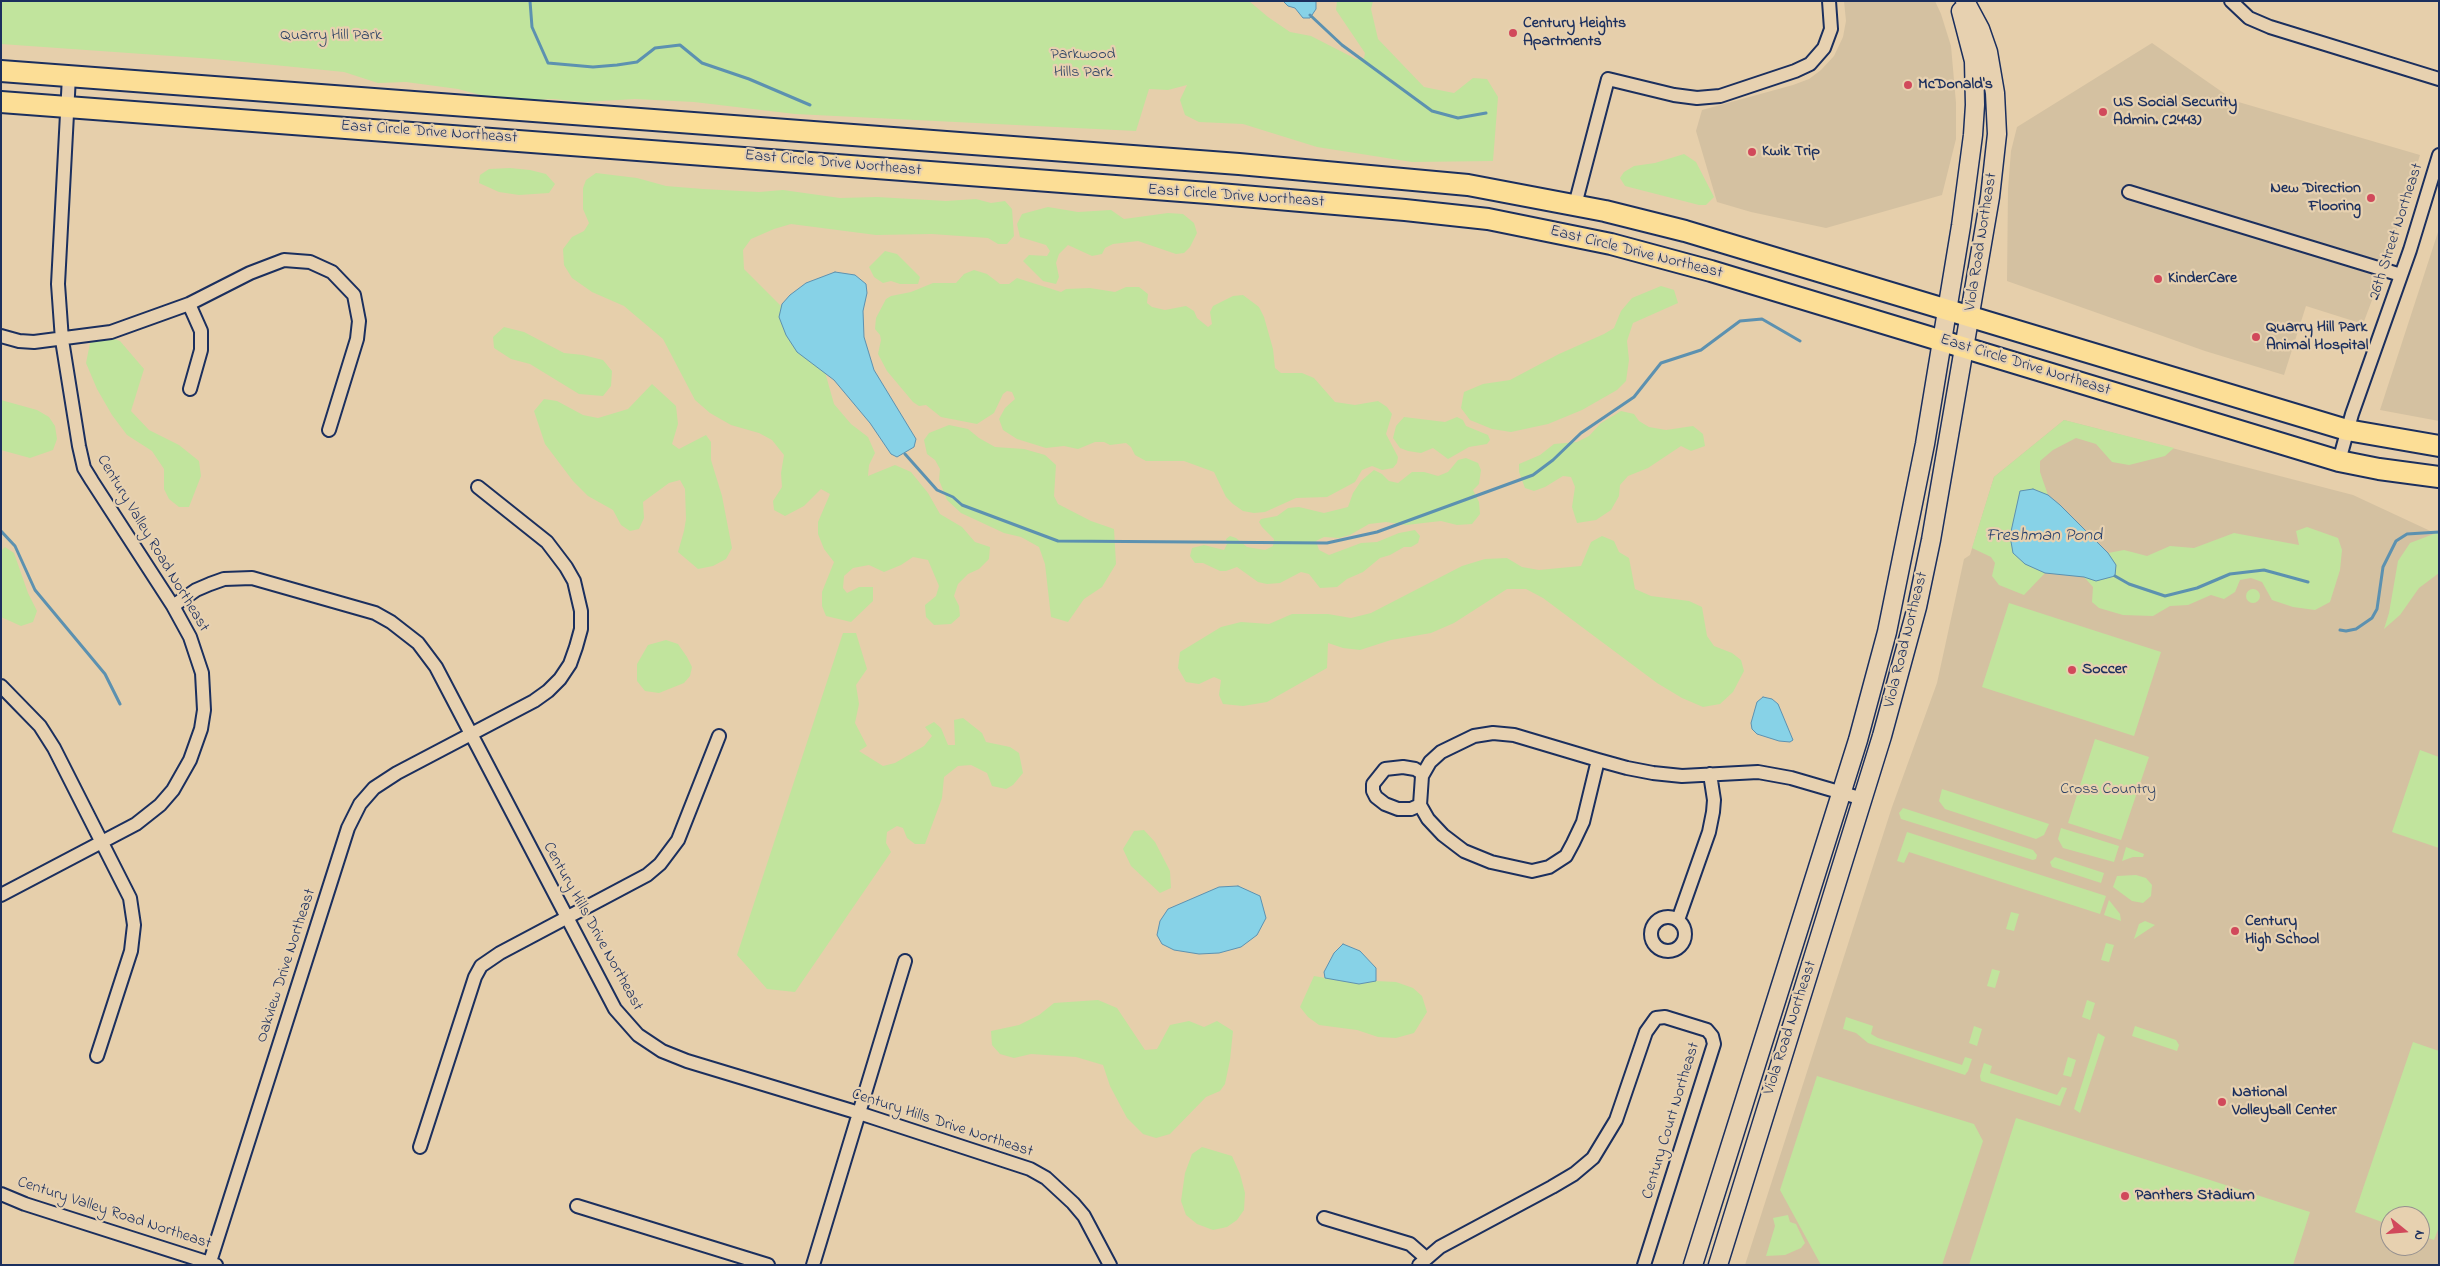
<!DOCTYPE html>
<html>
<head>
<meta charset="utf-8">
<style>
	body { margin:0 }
	#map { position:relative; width:2440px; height:1266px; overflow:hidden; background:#e6cfab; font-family:"Indie Flower",sans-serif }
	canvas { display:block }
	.frame { position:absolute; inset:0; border:2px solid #1b2f5e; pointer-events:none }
	.north { position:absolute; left:2380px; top:1206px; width:50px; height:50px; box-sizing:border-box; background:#e7d1b0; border:1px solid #95908f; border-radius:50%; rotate:107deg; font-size:14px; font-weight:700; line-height:20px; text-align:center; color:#1b2f5e }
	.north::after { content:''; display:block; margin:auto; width:18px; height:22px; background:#d1495b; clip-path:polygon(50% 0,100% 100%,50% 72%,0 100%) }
</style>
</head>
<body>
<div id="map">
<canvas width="2440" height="1266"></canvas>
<div class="frame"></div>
<div class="north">N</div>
</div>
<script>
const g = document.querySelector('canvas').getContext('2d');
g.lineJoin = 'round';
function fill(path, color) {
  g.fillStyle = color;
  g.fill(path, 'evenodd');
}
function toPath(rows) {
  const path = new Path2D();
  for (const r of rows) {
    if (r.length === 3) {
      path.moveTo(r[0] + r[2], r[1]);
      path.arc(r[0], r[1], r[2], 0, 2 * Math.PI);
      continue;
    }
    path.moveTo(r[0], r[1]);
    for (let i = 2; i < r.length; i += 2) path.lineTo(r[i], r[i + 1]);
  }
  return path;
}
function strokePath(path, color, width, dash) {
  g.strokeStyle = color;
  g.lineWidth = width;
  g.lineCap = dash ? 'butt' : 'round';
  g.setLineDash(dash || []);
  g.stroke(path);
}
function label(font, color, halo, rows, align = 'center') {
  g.font = font + ' "Indie Flower",sans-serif';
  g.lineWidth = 4.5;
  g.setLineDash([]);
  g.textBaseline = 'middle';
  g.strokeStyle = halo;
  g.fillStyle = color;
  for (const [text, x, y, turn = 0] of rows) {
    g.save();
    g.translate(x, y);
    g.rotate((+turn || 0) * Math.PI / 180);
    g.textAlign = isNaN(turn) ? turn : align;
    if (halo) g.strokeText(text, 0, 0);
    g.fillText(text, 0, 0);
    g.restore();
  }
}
fill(toPath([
	[1844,1,1935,1,1941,14,1951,46,1956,103,1956,139,1942,195,1826,228,1751,212,1717,202,1696,131,1702,110,1793,85,1809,79,1821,70,1834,56,1843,37,1846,21],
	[2152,43,2235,101,2420,155,2389,255,2363,324,2306,306,2284,375,2205,351,2007,281,2008,189,2011,151,2017,127],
	[2439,229,2439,421,2380,410],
	[2064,420,2353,495,2439,535,2439,1265,1745,1265,1892,807,1937,683,1964,559,1970,555,1994,477],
	[2390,1216,2420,1216,2420,1246,2390,1246]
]), '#d4c1a1');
fill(toPath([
	[1,1,1249,1,1268,17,1290,32,1311,36,1356,59,1364,58,1365,53,1336,10,1337,1,1373,1,1371,9,1378,39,1424,87,1454,93,1473,78,1487,79,1498,97,1493,161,1412,162,1317,147,1243,124,1199,122,1185,115,1180,100,1187,85,1168,90,1149,89,1136,131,795,114,694,102,635,99,585,102,553,99,521,101,488,97,458,89,406,82,378,83,344,72,214,59,1,44],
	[1684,154,1696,162,1714,197,1706,205,1699,205,1625,186,1620,178,1624,172,1634,166,1655,163],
	[510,168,530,170,546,174,555,184,549,193,519,195,499,192,479,183,480,175,489,169],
	[596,173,637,178,666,186,703,189,759,192,783,190,840,198,877,197,946,201,976,199,991,203,1005,201,1012,209,1014,236,1007,244,998,244,988,238,932,234,876,235,791,224,774,229,751,239,743,250,744,269,789,314,823,365,834,404,851,424,868,437,875,453,869,465,868,476,895,465,911,472,928,493,940,514,962,527,975,542,990,547,989,559,979,569,968,574,958,584,954,596,959,606,960,616,951,624,934,625,926,617,925,605,936,596,939,586,928,560,913,557,901,565,884,572,869,565,853,568,844,576,843,588,847,593,859,587,873,587,873,601,851,622,826,616,822,606,822,592,834,562,824,549,818,534,818,522,830,494,821,489,804,506,785,516,774,510,773,501,782,487,781,473,784,455,772,440,759,433,731,425,710,413,695,400,663,339,624,306,592,292,572,278,564,265,563,249,572,237,584,231,589,223,583,209,583,188,586,180],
	[1048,207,1078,212,1111,210,1124,219,1168,213,1183,214,1194,223,1197,233,1190,247,1184,253,1176,254,1138,241,1113,244,1105,248,1102,254,1092,256,1068,245,1059,254,1056,263,1059,277,1056,284,1043,281,1023,261,1029,255,1047,256,1050,251,1046,245,1020,237,1017,224,1022,214],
	[885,251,897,254,920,277,918,284,900,284,891,281,883,283,874,277,869,267],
	[974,270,987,274,1000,284,1009,284,1017,278,1061,292,1066,289,1090,288,1115,292,1126,287,1139,287,1148,294,1147,303,1152,307,1165,310,1186,306,1194,311,1197,318,1208,327,1212,324,1210,312,1213,306,1233,296,1243,295,1259,307,1264,317,1273,349,1275,368,1281,373,1302,373,1314,378,1335,402,1355,405,1378,401,1387,407,1392,414,1386,434,1398,457,1397,463,1393,468,1382,470,1372,466,1362,470,1355,482,1327,497,1296,498,1265,512,1254,513,1243,511,1233,504,1226,497,1214,472,1184,461,1146,461,1135,455,1131,447,1126,443,1110,445,1104,442,1095,442,1078,449,1064,446,1046,448,1017,439,1003,430,999,419,1005,408,1015,399,1012,392,1007,391,1003,394,994,413,977,424,941,417,926,405,919,406,913,402,887,371,878,354,881,340,880,335,875,329,876,318,886,299,891,296,911,292,933,283,956,283,964,274],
	[1661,286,1674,290,1678,303,1633,323,1627,341,1629,360,1626,381,1617,390,1582,410,1548,424,1511,432,1492,429,1470,420,1461,408,1464,392,1483,384,1510,380,1559,354,1604,334,1614,328,1621,311,1632,298],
	[504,327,524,332,564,353,583,355,603,360,612,371,611,386,603,396,579,394,530,364,511,359,494,348,493,337],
	[106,336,120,341,144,369,131,411,149,430,179,445,199,461,201,476,189,507,179,507,169,499,164,489,164,469,152,451,127,435,112,415,97,389,86,363,90,343],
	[652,384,676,406,678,424,672,444,679,449,706,435,711,442,711,460,722,496,732,548,726,559,713,566,698,569,678,552,684,531,686,519,685,489,680,480,669,483,643,502,644,518,639,529,630,531,621,525,613,510,588,496,573,481,545,444,534,411,544,399,557,401,583,415,598,418,628,409],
	[1,400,37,410,49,417,55,426,57,439,53,450,30,458,1,450],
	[1621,411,1634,414,1639,421,1649,427,1666,430,1693,426,1703,434,1705,446,1691,451,1681,446,1648,468,1628,476,1620,485,1619,496,1611,510,1596,520,1577,523,1572,507,1575,487,1571,477,1563,476,1545,487,1534,491,1525,488,1519,472,1519,464,1540,455,1554,444,1577,442,1589,436,1601,423],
	[1404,417,1445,422,1457,417,1463,420,1466,426,1488,435,1490,440,1487,444,1469,447,1448,459,1433,448,1421,453,1408,451,1400,448,1393,438,1396,426],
	[2064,420,2174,448,2165,456,2129,465,2112,462,2096,444,2076,438,2053,450,2040,461,2040,472,2048,495,2033,489,2020,491,2010,536,2025,564,2045,573,2024,595,1999,585,1992,576,1995,563,1991,557,1972,548,1994,477],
	[949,425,968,429,979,438,995,447,1024,449,1045,455,1056,465,1054,496,1058,504,1091,521,1114,529,1116,564,1102,587,1084,599,1068,622,1051,617,1045,564,1039,547,1021,537,1004,533,961,513,947,500,939,480,940,469,935,460,927,454,924,440,929,433],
	[1466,458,1478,463,1481,470,1479,484,1473,490,1479,502,1480,514,1472,524,1457,525,1441,521,1406,525,1386,522,1369,524,1350,535,1339,538,1324,537,1316,541,1319,550,1329,555,1361,543,1377,542,1399,533,1415,530,1420,536,1418,543,1411,547,1404,547,1390,555,1380,558,1363,572,1347,579,1337,587,1320,588,1309,574,1301,572,1280,583,1267,584,1258,582,1237,567,1226,571,1220,571,1203,563,1195,563,1190,556,1192,548,1204,545,1224,550,1227,544,1226,539,1230,536,1236,538,1247,547,1265,550,1273,546,1274,539,1262,527,1259,522,1261,519,1277,516,1288,508,1299,507,1324,513,1348,507,1353,493,1361,481,1374,470,1382,474,1389,481,1398,483,1412,472,1424,472,1438,476,1448,472,1458,460],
	[2307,527,2338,538,2342,550,2340,570,2330,602,2315,610,2293,607,2272,600,2262,582,2251,578,2240,580,2235,592,2224,599,2211,595,2188,605,2170,606,2153,616,2123,615,2099,608,2092,602,2093,587,2084,577,2096,581,2115,576,2116,565,2108,553,2124,550,2147,556,2170,546,2194,548,2234,533,2299,545,2296,531],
	[2439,532,2439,573,2419,588,2400,615,2384,629,2389,613,2398,561,2410,543],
	[1602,536,1614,541,1619,552,1629,558,1635,589,1651,596,1689,601,1702,607,1707,636,1714,646,1732,653,1741,660,1744,671,1733,692,1720,704,1703,707,1682,698,1657,683,1543,598,1526,589,1507,589,1454,623,1431,633,1391,640,1360,650,1343,648,1328,643,1327,668,1267,702,1243,706,1223,704,1219,695,1221,680,1214,677,1199,684,1186,682,1178,668,1180,652,1221,627,1241,622,1269,624,1292,614,1328,614,1351,618,1371,613,1462,566,1485,559,1507,558,1522,567,1539,570,1581,566,1591,542],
	[5,547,14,553,28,593,37,611,33,622,21,626,1,617,1,551],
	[2253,596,7],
	[2009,603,2161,652,2134,736,1982,687],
	[843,633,856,633,867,669,856,685,859,704,855,723,867,746,859,751,883,766,895,763,924,746,932,736,925,727,934,722,941,728,948,745,955,745,954,720,963,718,982,733,986,742,1010,747,1019,753,1023,773,1013,785,1006,789,992,786,987,773,971,765,958,766,944,777,942,798,925,844,915,844,907,838,903,828,897,826,887,832,886,843,891,852,795,992,767,989,737,955],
	[666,640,678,644,687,657,692,667,690,676,684,683,659,693,645,691,637,681,637,664,648,645],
	[2095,739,2149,757,2121,840,2068,823],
	[2420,750,2439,757,2439,848,2392,832],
	[1942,789,2049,824,2044,835,2036,839,1945,809,1939,801],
	[1903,808,2033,850,2037,855,2036,859,2033,860,1901,819,1899,813],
	[2061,828,2119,846,2114,862,2063,848,2058,839],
	[1144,830,1155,842,1170,871,1171,888,1160,893,1131,866,1123,849,1134,831],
	[1907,832,2106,896,2100,914,1909,852,1904,863,1897,861],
	[2126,847,2144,854,2143,857,2133,857,2122,861],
	[2055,857,2104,873,2101,883,2052,867,2050,862],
	[2136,875,2146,878,2152,885,2151,896,2143,903,2132,901,2113,887,2117,876],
	[2109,900,2120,914,2121,921,2104,915],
	[2011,912,2019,914,2014,931,2006,929],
	[2145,921,2155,925,2134,939,2139,924],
	[2106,943,2114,945,2109,962,2101,960],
	[1992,969,2000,971,1995,988,1987,986],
	[1314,976,1359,984,1376,981,1396,982,1413,988,1422,996,1427,1012,1414,1033,1396,1038,1378,1037,1357,1030,1319,1025,1308,1017,1300,1007],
	[1098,1000,1117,1008,1145,1050,1157,1049,1170,1025,1189,1021,1204,1027,1217,1021,1233,1031,1230,1060,1225,1084,1220,1091,1206,1097,1170,1134,1156,1138,1143,1134,1127,1118,1110,1086,1103,1065,1076,1057,1031,1054,1014,1058,1000,1054,992,1045,991,1031,1019,1025,1039,1015,1054,1003],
	[2087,1000,2095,1003,2090,1020,2082,1017],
	[1846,1017,1873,1026,1871,1034,1878,1038,1962,1065,1965,1057,1972,1059,1968,1071,1965,1075,1868,1043,1856,1033,1843,1029],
	[1974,1026,1982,1029,1977,1046,1969,1043],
	[2135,1026,2176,1040,2179,1045,2177,1051,2132,1036],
	[2098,1033,2105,1037,2080,1113,2074,1109],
	[2413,1042,2439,1051,2439,1227,2434,1240,2420,1235,2420,1216,2390,1216,2390,1225,2355,1212],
	[2068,1057,2076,1060,2071,1077,2063,1075],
	[1984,1063,1992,1066,1990,1073,2057,1095,2062,1087,2067,1088,2060,1106,1981,1081,1980,1076],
	[1817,1076,1974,1124,1983,1141,1942,1265,1821,1265,1780,1190],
	[2016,1118,2310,1212,2293,1265,1969,1265],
	[1202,1147,1232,1156,1240,1174,1245,1193,1244,1210,1237,1220,1227,1227,1213,1230,1197,1224,1186,1215,1181,1201,1185,1173,1192,1154],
	[1788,1215,1790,1222,1796,1224,1805,1243,1801,1248,1785,1255,1766,1256,1775,1226,1773,1218]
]), '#c1e49d');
const water = toPath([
	[1283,1,1316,1,1316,9,1310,18,1303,18,1295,8,1288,6,1283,1],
	[835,272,855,275,866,284,867,293,863,311,864,337,874,370,916,439,914,447,897,457,891,454,870,423,834,380,797,352,786,335,779,317,782,304,790,295,806,283,835,272],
	[2033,489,2048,495,2060,505,2108,553,2116,565,2115,576,2096,581,2084,577,2045,573,2025,564,2013,553,2010,536,2020,491,2033,489],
	[1763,697,1772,699,1778,704,1793,740,1790,742,1779,741,1757,734,1752,729,1751,723,1757,702,1763,697],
	[1238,886,1260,896,1266,918,1257,935,1241,947,1219,953,1199,954,1174,950,1162,944,1157,935,1160,921,1168,909,1219,887,1238,886],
	[1343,944,1360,951,1376,968,1376,981,1359,984,1325,978,1324,972,1334,953,1343,944]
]);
fill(water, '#87d2e7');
strokePath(water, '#5c91b0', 1);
strokePath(toPath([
	[530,1,532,27,548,63,593,67,617,65,637,62,655,48,680,45,702,63,749,79,810,105],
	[1310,15,1342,45,1432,111,1458,118,1486,113],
	[905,454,937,490,953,497,962,505,1058,541,1327,543,1377,532,1533,475,1553,460,1581,433,1634,397,1661,363,1701,350,1740,321,1762,319,1800,341],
	[1,531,15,546,35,590,105,674,120,704],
	[2115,576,2129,584,2165,596,2197,588,2230,574,2264,570,2308,582],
	[2340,630,2346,631,2356,629,2372,618,2377,609,2383,567,2396,541,2407,534,2439,532]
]), '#5c91b0', 3);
const street = toPath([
	[2231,1,2249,18,2270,27,2439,79],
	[2129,192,2401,275],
	[1575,205,1608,79,1674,95,1697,98,1720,96,1795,71,1810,64,1824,48,1831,29,1829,1],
	[189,304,201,331,201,350,190,389],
	[1,336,19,341,34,342,111,332,189,304,250,273,284,260,310,262,332,272,354,295,359,321,357,339,329,430],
	[2339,461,2352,414,2410,250,2439,155],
	[173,606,196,590,210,584,224,579,252,578,375,613,391,622,418,643,436,667,615,1009,638,1035,662,1051,687,1061,859,1113,1030,1169,1046,1178,1073,1203,1084,1216,1110,1265],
	[1,686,40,726,54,748,130,898,134,925,131,951,97,1056],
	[1598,760,1583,822,1573,843,1566,856,1549,867,1532,871,1491,862,1464,851,1443,835,1428,819,1420,805,1422,776,1430,762,1441,752,1474,736,1493,733,1514,735,1598,760,1627,768,1653,773,1682,776,1758,772,1791,778,1863,799],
	[1420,805,1411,809,1398,809,1385,804,1376,797,1373,791,1373,784,1385,769,1403,767,1415,769,1423,774],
	[1,895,136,824,160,805,173,790,190,760,201,729,204,710,202,673,190,637,173,606,92,481,84,468,79,446,62,340,58,284,69,76],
	[1668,934,17],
	[1678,920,1709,832,1713,812,1714,800,1710,774],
	[420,1147,475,977,481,966,500,953,647,875,660,864,678,840,719,736],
	[1,1194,25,1204,216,1265],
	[577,1206,768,1265],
	[1324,1218,1410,1244,1426,1258],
	[209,1265,348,828,360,804,374,788,397,773,534,701,548,691,560,679,570,664,576,647,581,629,581,611,574,581,566,567,547,542,478,487],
	[813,1265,905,961],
	[1419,1265,1440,1247,1552,1187,1574,1174,1593,1158,1616,1120,1646,1032,1656,1018,1665,1017,1707,1030,1712,1036,1714,1044,1644,1265]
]);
const secondary = toPath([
	[1693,1265,1858,740,1887,632,1925,444,1961,226,1973,135,1975,105,1974,61,1961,11],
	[1718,1265,1882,736,1917,607,1931,540,1990,197,1997,134,1995,93,1988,52,1980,29,1965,1]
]);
const primary = toPath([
	[1,71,1239,164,1468,185,1605,211,1685,231,2347,430,2439,446],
	[1,102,1208,193,1405,210,1488,219,1611,244,1711,271,2339,461,2379,469,2439,477]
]);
strokePath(street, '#1b2f5e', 16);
strokePath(secondary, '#1b2f5e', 21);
strokePath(primary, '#1b2f5e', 24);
strokePath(street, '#e7d1b0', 12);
strokePath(secondary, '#e7d1b0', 18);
strokePath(primary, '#fcde96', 20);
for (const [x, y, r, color] of [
	[1513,33,5,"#d1495b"],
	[1908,85,5,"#d1495b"],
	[2103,112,5,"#d1495b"],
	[1752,152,5,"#d1495b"],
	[2371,198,5,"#d1495b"],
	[2158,279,5,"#d1495b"],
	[2256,337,5,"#d1495b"],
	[2072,670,5,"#d1495b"],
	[2235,931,5,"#d1495b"],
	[2222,1102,5,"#d1495b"],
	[2125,1196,5,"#d1495b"]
]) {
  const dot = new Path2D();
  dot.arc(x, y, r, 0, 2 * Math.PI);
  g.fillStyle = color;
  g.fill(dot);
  strokePath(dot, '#e7d1b0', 2);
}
label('bold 16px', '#1b2f5e', '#e7d1b0', [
	["Century Heights",1523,24],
	["Apartments",1523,42],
	["McDonald's",1918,85],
	["US Social Security",2113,103],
	["Admin. (2443)",2113,121],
	["Kwik Trip",1762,152],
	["New Direction",2361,189,"right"],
	["Flooring",2361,207,"right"],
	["KinderCare",2168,279],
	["Quarry Hill Park",2266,328],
	["Animal Hospital",2266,346],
	["Soccer",2082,670],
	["Century",2245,922],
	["High School",2245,940],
	["National",2232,1093],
	["Volleyball Center",2232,1111],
	["Panthers Stadium",2135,1196]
], 'left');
label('16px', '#2c4164', '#e7d1b0', [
	["Quarry Hill Park",331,36],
	["Parkwood",1083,55],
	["Hills Park",1083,73],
	["Cross Country",2108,790]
]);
label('16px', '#1b2f5e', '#e7d1b0', [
	["East Circle Drive Northeast",429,133,4],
	["East Circle Drive Northeast",833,164,5],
	["East Circle Drive Northeast",1236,197,4],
	["26th Street Northeast",2397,232,-72],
	["Viola Road Northeast",1982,242,-81],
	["East Circle Drive Northeast",1636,253,14],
	["East Circle Drive Northeast",2025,366,17],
	["Century Valley Road Northeast",152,544,59],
	["Viola Road Northeast",1907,640,-76],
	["Century Hills Drive Northeast",592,927,61],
	["Oakview Drive Northeast",287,966,-72],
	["Viola Road Northeast",1791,1028,-72],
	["Century Court Northeast",1672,1121,-73],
	["Century Hills Drive Northeast",942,1124,18],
	["Century Valley Road Northeast",114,1214,18]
]);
label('italic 18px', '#263f6c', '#e7d1b0', [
	["Freshman Pond",2044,537]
]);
</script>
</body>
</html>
